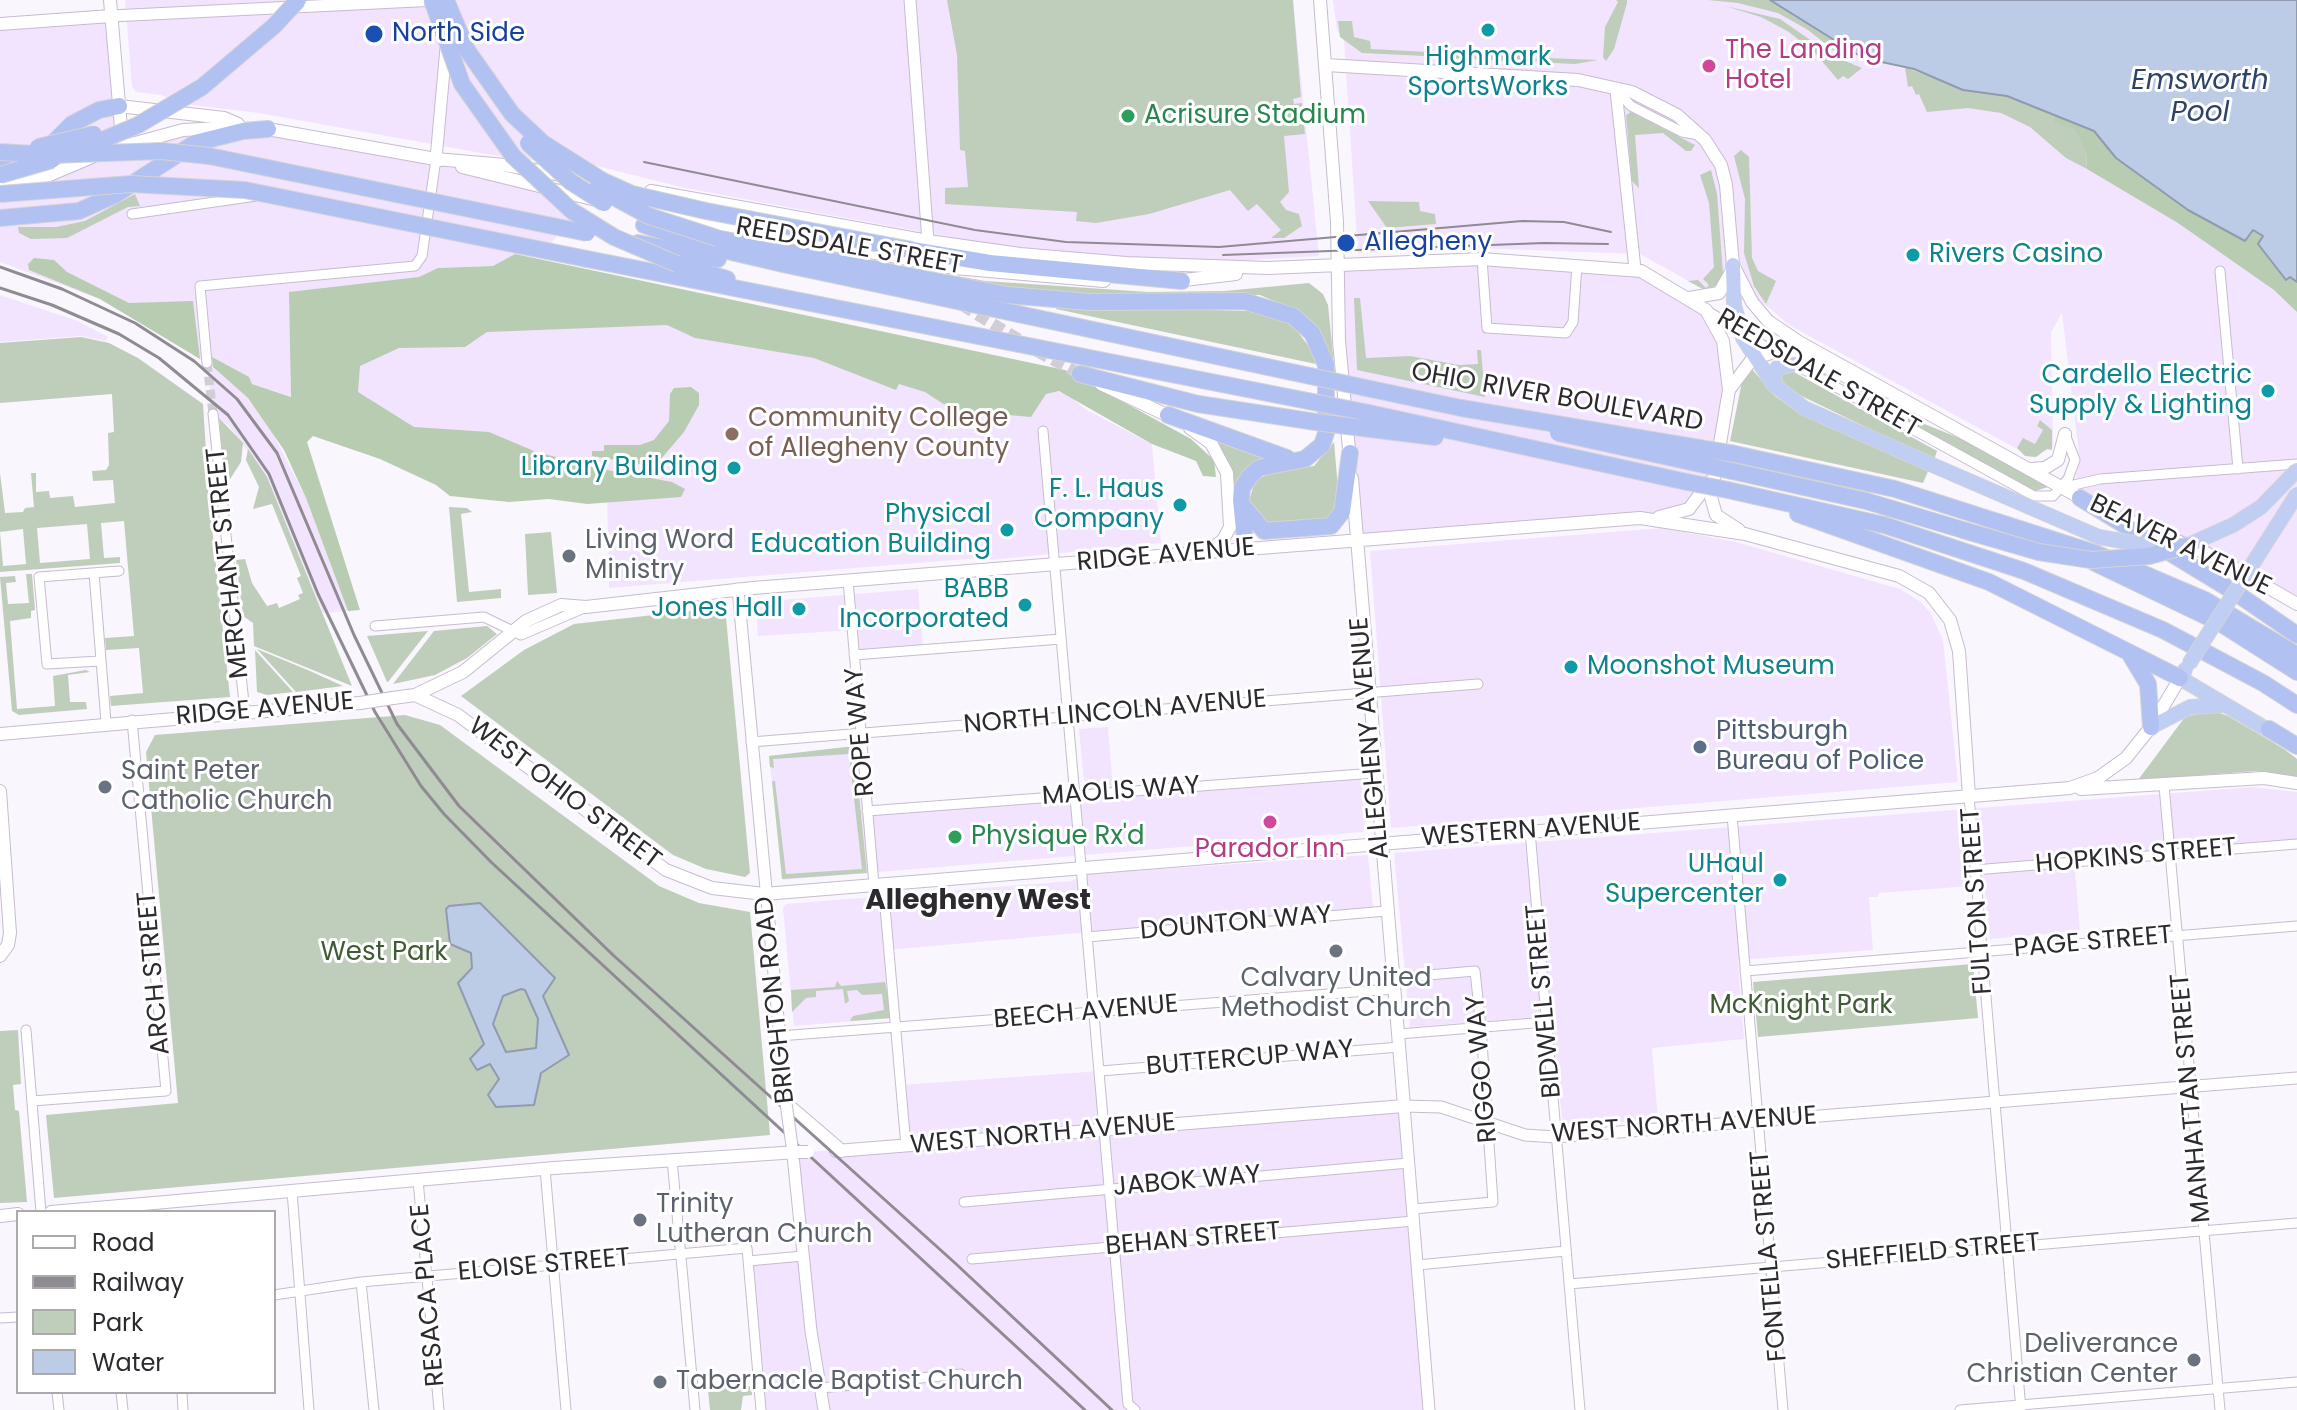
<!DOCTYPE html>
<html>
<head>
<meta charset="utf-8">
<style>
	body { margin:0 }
	#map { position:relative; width:2297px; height:1410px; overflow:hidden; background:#faf6fd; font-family:Poppins,sans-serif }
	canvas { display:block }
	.legend { position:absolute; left:16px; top:1210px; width:260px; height:184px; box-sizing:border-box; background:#fff; border:2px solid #aba9ac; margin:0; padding:10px 14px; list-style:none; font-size:24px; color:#2c292f }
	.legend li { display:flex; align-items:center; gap:16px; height:40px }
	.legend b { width:40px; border:2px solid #aba9ac }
</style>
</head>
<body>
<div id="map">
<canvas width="2297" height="1410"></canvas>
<ul class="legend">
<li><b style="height:10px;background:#fff"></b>Road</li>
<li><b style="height:10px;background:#8f8b92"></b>Railway</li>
<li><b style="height:22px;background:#bfcdbb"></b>Park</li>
<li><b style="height:22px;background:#bccbe6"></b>Water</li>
</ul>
</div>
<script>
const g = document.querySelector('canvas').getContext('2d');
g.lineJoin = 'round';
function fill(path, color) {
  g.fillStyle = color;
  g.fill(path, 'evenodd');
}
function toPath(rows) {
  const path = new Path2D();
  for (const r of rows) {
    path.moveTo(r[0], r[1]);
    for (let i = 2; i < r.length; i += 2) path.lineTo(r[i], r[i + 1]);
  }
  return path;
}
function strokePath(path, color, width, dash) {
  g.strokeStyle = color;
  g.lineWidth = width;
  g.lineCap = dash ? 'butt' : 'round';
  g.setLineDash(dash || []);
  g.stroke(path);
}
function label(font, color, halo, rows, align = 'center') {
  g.font = font + ' Poppins,sans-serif';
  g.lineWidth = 6;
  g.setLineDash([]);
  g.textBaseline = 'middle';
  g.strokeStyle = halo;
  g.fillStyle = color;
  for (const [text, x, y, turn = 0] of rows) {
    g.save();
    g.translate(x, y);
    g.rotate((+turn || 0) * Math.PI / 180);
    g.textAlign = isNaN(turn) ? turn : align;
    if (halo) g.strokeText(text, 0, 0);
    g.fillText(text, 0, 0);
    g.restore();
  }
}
fill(toPath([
	[125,0,1293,0,1319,256,1213,262,1024,251,685,188,593,165,509,158,259,113,183,104,161,95,136,92,132,86],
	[1333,0,1770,0,1863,58,2007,96,2094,131,2116,158,2286,280,2297,282,2297,604,2256,579,2065,490,2076,477,2080,462,2062,313,2051,332,2053,447,2032,457,1789,325,1767,306,1703,289,1640,254,1475,248,1358,253,1344,41,1337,30],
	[111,16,123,146,210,127,436,159,579,197,571,219,551,243,525,256,515,254,493,266,438,268,1068,394,1085,409,1152,444,1161,543,990,560,979,558,609,588,607,492,498,493,290,377,292,397,252,384,212,358,213,367,248,398,267,422,306,498,348,611,323,613,267,477,228,425,213,414,207,363,100,299,0,262,0,24],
	[1461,258,1635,269,1706,310,1728,368,1711,479,1683,512,1356,540,1336,264],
	[0,295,78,321,108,337,106,341,81,336,0,342],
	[1663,528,1736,542,1900,589,1921,602,1931,614,1943,640,1958,782,1391,828,1370,551],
	[918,589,923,649,857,654,854,630,758,636,756,602],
	[1108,727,1113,790,1085,792,1079,729],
	[855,747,863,814,1361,776,1366,828,1363,832,783,880,769,756],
	[2252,787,2297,792,2297,840,2074,857,2080,931,1990,939,1984,885,1879,893,1878,897,1869,897,1873,950,1738,960,1744,1039,1652,1048,1658,1119,1563,1127,1551,1016,1410,1027,1394,853],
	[1368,855,1373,907,887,950,892,1018,794,1026,783,908,786,904,1071,881,1089,874],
	[1100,1071,1105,1129,1404,1106,1429,1410,761,1410,748,1261,803,1256,792,1153,906,1145,901,1085]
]), '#f2e4fe');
fill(toPath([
	[947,0,1293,0,1301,97,1293,99,1294,104,1302,103,1303,113,1295,114,1295,124,1304,124,1305,134,1284,136,1289,192,1280,202,1286,210,1299,214,1302,226,1284,238,1271,238,1281,230,1257,204,1248,211,1230,190,1149,214,1096,223,1076,221,1077,212,945,204,945,188,968,187,965,151,960,150,957,55],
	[1616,0,1627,0,1627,3,1614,49,1606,61,1603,57,1605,27,1618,2],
	[1708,0,1770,0,1826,33,1855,53,1856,58,1852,60,1836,52,1808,30,1778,13,1738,3],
	[1725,6,1780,19,1835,57,1862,68,1848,79,1843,76,1838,80,1815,53,1789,32,1761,17],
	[1338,21,1352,21,1354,37,1370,41,1371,49,1446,53,1446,57,1362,53,1340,37],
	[1519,49,1520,57,1598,60,1575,64,1448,58,1449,53,1509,56],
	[1905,67,1963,90,2007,96,2053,114,2054,121,2074,130,2078,136,2086,151,2087,169,2066,158,2030,127,2001,113,1968,108,1927,112,1919,94,1916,95,1912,86,1908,87],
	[1631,112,1695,145,1691,151,1686,151,1663,133,1635,135,1639,188,1632,181,1626,115],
	[1741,150,1749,157,1752,258,1758,271,1776,281,1766,304,1754,286,1744,253,1745,199,1734,156],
	[1711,170,1717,194,1723,273,1716,286,1703,289,1688,281,1698,280,1706,288,1709,285,1703,279,1714,267,1709,203,1700,175],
	[135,194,140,206,128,207,67,238,31,239,19,233,18,227,56,227,85,221],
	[1368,201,1419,202,1420,211,1435,214,1436,224,1387,228],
	[896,265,985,281,1148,292,1225,291,1309,283,1323,294,1328,305,1334,365,1322,337,1299,312,1260,295,1101,296,1020,291,893,270],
	[1354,298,1360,298,1366,358,1410,356,1459,365,1478,364,1477,350,1481,350,1485,397,1357,370],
	[1057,306,1251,311,1283,320,1294,327,1310,348,1316,364,1056,309],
	[81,337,109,343,138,358,203,404,209,499,230,697,111,706,110,696,143,693,139,648,106,650,105,638,134,636,124,521,101,523,104,558,120,557,120,563,0,572,0,473,5,513,23,512,25,508,34,507,31,473,36,473,36,492,49,491,50,498,73,496,75,507,115,503,113,480,93,481,92,471,106,470,109,465,108,433,114,432,112,394,0,403,0,343],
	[87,524,90,559,40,563,37,528],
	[23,529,26,564,3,566,0,532],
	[1751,368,1775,396,1797,412,1929,469,1923,483,1730,441,1743,377],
	[1792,371,1937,451,1934,460,1785,388,1780,373],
	[1880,406,1964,440,2048,487,2035,491],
	[219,418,243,443,241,462,225,487],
	[2040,420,2052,430,2052,450,2047,449,2036,457,2025,456,2017,448,2023,438,2035,444,2043,430,2037,426],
	[1216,441,1264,459,1234,494,1227,460],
	[1334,442,1339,500,1328,519,1268,525,1248,504,1255,481,1272,472,1314,466],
	[248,449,267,477,352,686,254,646,253,623,243,616,236,560,245,559,252,583,267,606,277,603,279,608,300,599,298,595,303,593,297,578,301,576,272,504,253,509,259,487,246,460],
	[449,507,467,508,472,512,461,514,469,592,501,589,501,598,457,602],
	[551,532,557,593,528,595,525,534],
	[26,574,32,574,35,610,31,611,31,618,10,621,17,709,55,706,53,676,86,670,90,672,68,675,70,702,86,702,87,709,19,715,12,711,0,577,15,576,16,582,6,583,8,604,29,603],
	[725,607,750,873,745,877,706,869,673,855,461,696,524,650,574,624],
	[487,626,497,634,467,658,435,675,393,684,434,631],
	[428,631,388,682,387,682,367,636],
	[257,649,310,671,343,686,296,692],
	[255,650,293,692,267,695,257,692],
	[2212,710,2228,716,2284,749,2297,759,2297,777,2256,771,2138,780,2185,717],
	[405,715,440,725,659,886,699,903,750,912,770,1135,54,1198,46,1115,178,1103,146,752,155,735],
	[854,746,867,873,782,879,772,781,775,781,786,874,862,869,849,754,773,759,774,768,770,767,769,756],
	[1973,964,1978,1018,1758,1037,1753,982],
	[837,981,841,986,885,982,892,1018,850,1021,853,1016,884,1010,882,994,862,995,857,990,847,991,849,1001,845,1004,843,989,816,991,816,997,806,998,792,1012,791,990,835,987],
	[18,1030,21,1084,13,1085,15,1110,19,1111,27,1202,0,1203,0,1031],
	[752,1386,752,1395,743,1396,741,1410,710,1410,708,1390]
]), '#bfcdbb');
fill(toPath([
	[2053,114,2094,131,2116,158,2188,210,2245,240,2253,230,2263,237,2287,280,2290,276,2297,282,2297,312,2274,290,2178,223,2087,169,2086,152,2078,136,2074,130,2054,122],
	[515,254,1065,370,1191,439,1214,460,1216,477,1203,476,1196,461,1152,444,1059,391,1046,394,1031,417,953,410,925,392,899,384,896,390,814,358,695,338,667,325,487,332,465,347,399,348,360,366,358,392,414,427,489,432,534,451,596,468,672,482,685,489,681,497,587,504,549,499,509,502,450,496,436,485,380,459,313,436,307,442,360,610,348,611,306,498,284,450,248,398,213,367,212,357,249,377,252,384,291,397,289,292,419,277,438,268,493,266],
	[34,258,54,260,67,272,129,303,193,301,200,359,100,299,29,270,28,264],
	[691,387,699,393,699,405,684,432,660,460,651,466,592,456,592,451,604,451,604,445,640,445,654,440,669,421,670,394,674,388]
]), '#b8ccb2');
const water = toPath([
	[1770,0,2297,0,2297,282,2290,277,2286,280,2258,244,2263,236,2253,230,2245,241,2188,210,2116,158,2094,131,2007,96,1963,90,1914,69,1863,58,1770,0],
	[480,903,555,978,543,996,569,1055,541,1073,534,1105,496,1107,488,1095,499,1079,490,1064,477,1070,470,1059,484,1044,458,983,472,968,471,953,450,944,446,909,449,906,480,903],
	[521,989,525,990,538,1019,536,1048,506,1052,493,1024,503,996,521,989]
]);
fill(water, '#bccbe6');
strokePath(water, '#919aaf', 2);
strokePath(toPath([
	[207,363,213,414]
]), '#d1cdd4', 9, [9, 4.5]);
strokePath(toPath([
	[962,305,1021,341],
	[1037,351,1080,374]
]), '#d1cdd4', 12, [12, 6]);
const minor = toPath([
	[1616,90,1631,106,1682,132,1699,135],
	[132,214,256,196],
	[1482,259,1487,328,1566,333,1573,322,1577,265],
	[2220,271,2238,469],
	[1706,310,1794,364,2034,496,2053,496,2068,479,2075,460,2065,434],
	[207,363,200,286,415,266,422,256,436,159],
	[213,414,245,712],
	[1043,431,1128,1404,1135,1410],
	[2061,488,2100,479,2297,464],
	[94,573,106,722],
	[848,580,874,885],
	[375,626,484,617,521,635,584,608],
	[854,655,1061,639],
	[100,661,47,664,39,577,119,571],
	[751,742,1478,684],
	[2164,786,2220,1410],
	[1969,796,2021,1410],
	[867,811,1375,773],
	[1732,815,1783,1410],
	[1530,831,1580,1410],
	[1974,870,2297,844],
	[883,884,906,1146],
	[1087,937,1386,911],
	[1745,971,2297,926],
	[1393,978,1475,971,1481,1027,1493,1202,1413,1209],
	[26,1030,41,1212],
	[1399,1034,1546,1022],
	[779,1036,1394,989],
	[1100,1071,1400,1047],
	[32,1101,166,1091,132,720],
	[672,1159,695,1410],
	[545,1169,566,1410],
	[418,1180,439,1410],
	[292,1191,309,1410],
	[964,1202,1409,1163],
	[972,1259,1414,1221],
	[748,1261,803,1256],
	[1417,1265,1566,1251],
	[361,1282,374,1410],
	[1569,1284,2297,1223],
	[274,1295,361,1282,747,1248,761,1410],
	[0,1318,18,1317],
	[821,1388,961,1374],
	[57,1392,59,1410],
	[121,1392,123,1410],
	[182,1392,183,1410],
	[1960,1410,2297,1382]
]);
const tertiary = toPath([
	[910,0,928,241],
	[111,16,437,0],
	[1616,90,1635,269],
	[436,159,446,48],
	[738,589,786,1103],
	[792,1146,811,1331,824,1410],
	[1429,1410,1404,1106,1441,1107,1525,1135,1556,1137,2297,1078]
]);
const secondary = toPath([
	[110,0,122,139],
	[1320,0,1337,222,1339,341,1350,460],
	[0,24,111,16],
	[1326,65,1578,80,1632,92,1677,115,1705,140,1721,165,1726,185,1733,265,1752,302,1768,321,1799,342,2088,502],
	[119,106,224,118,238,124],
	[262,128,441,160],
	[113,149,183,130,240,127],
	[436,159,505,165,601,182],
	[462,167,596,200],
	[0,186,47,176,92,157],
	[651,191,928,241,1020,254,1126,263,1268,268,1482,259,1641,271,1706,310,1723,341,1729,390,1711,497,1716,515,1739,530],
	[653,211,955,268,1104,281],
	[1175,281,1236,274],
	[1689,298,1719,293,1731,272],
	[1101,384,1175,419],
	[1729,390,1753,358,1779,351,1803,356,1876,391],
	[1190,428,1211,443,1227,473,1230,527,1223,540,1208,552],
	[2031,469,2045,468,2058,460,2065,434],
	[1659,517,1689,509,1709,482],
	[2123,518,2215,557,2297,604],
	[415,695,458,715,666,870,712,888,764,894,2070,788,2098,778,2126,758,2151,727,2180,678],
	[393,698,415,695,463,672,526,621,561,605,586,607,753,588,1640,518,1745,534,1899,576,1929,593,1950,620,1959,651,1969,796],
	[0,734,360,703],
	[2081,789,2264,778,2297,783],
	[0,791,10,933,8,945,0,956],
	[786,1103,842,1151],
	[836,1151,1404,1106,1352,478],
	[51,1212,554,1168,798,1152],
	[0,1216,18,1214]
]);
const trunk = toPath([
	[1733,265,1734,305,1743,338,1773,384,1804,408,1930,464],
	[1777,387,1773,377,1777,368,1794,364],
	[2185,670,2180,678,2278,736],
	[2151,727,2190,707,2225,705]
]);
const motorway = toPath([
	[50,146,72,124,99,110,119,106],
	[0,165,30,161],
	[0,218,79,211,115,195,195,143,243,131,268,129],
	[644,225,710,247,783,264,1310,376],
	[717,238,1007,295,1090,302,1244,301,1293,316,1312,333,1326,365,1326,433,1322,445,1305,459,1259,468,1250,476,1242,488,1241,500,1246,549],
	[638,243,718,259],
	[912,250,990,263,1182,281],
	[587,259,1313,402],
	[677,264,727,279],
	[1080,374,1198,404,1316,422],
	[1366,388,1461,408],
	[1369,413,1687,482],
	[1168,415,1287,458],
	[1370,429,1435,437],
	[1735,454,1895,489,2095,553,2205,600,2297,655],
	[1732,471,1866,501,1963,530],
	[1728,490,1884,525,2024,571,2163,630,2263,683,2297,705],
	[2080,498,2236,593,2297,635],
	[1244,507,1264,531,1331,526,1342,512,1350,453],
	[1798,514,1989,582,2180,678],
	[2095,563,2220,623,2297,672],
	[2131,656,2148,684,2151,727],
	[2269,729,2297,746]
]);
strokePath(minor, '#c6bcce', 11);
strokePath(tertiary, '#c6bcce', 13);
strokePath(secondary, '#c6bcce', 14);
strokePath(trunk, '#d5d4d5', 16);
strokePath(motorway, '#d5d4d5', 18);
strokePath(minor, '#fff', 9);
strokePath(tertiary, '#fff', 11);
strokePath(secondary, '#fff', 12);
strokePath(trunk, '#c0cef4', 14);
strokePath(motorway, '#b1c1f1', 16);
strokePath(toPath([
	[644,162,975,230,1066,242,1219,247,1522,221,1564,222,1611,232],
	[1223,255,1544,243,1608,244]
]), '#8f8b92', 2);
strokePath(toPath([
	[0,267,62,289,135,323,194,361,237,399,277,453,354,635,397,724,459,806,613,955,955,1263,1112,1410],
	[0,288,52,305,119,334,159,358,228,415,269,474,318,594,375,712,421,786,444,814,491,862,1085,1410]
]), '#8f8b92', 3);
const tertiaryBridge = toPath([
	[786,1103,792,1146]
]);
const secondaryBridge = toPath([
	[360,703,393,698],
	[798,1152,808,1152]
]);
const trunkBridge = toPath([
	[1930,464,2099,537,2156,547,2186,546,2233,525,2261,507,2297,470],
	[2189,664,2297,494]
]);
const motorwayBridge = toPath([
	[432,0,462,84,513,156,572,211,614,237,677,264],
	[446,0,467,50,512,114,543,143,603,181,632,194,706,211,912,250],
	[528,143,571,182,604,203],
	[38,147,94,134],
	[81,149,138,125,202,87,274,26,298,0],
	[0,152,50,155,162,151,209,156,587,233],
	[0,175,52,160],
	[597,188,649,216,717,238],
	[0,194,131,184,245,190,587,259],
	[1310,376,1366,388],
	[1313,402,1369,413],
	[1461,408,1735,454],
	[1316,422,1370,429],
	[1558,433,1732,471],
	[1687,482,1728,490],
	[1963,530,2039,552,2091,560,2149,556,2186,546]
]);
strokePath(tertiaryBridge, '#c6bcce', 13, []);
strokePath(secondaryBridge, '#c6bcce', 14, []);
strokePath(trunkBridge, '#d5d4d5', 16, []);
strokePath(motorwayBridge, '#d5d4d5', 18, []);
strokePath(tertiaryBridge, '#fff', 11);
strokePath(secondaryBridge, '#fff', 12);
strokePath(trunkBridge, '#c0cef4', 14);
strokePath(motorwayBridge, '#b1c1f1', 16);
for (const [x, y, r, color] of [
	[1488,30,8,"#0f9aa8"],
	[374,34,10,"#1a4fb4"],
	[1709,66,8,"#d1479c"],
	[1128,116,8,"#2e9e5b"],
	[1346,243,10,"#1a4fb4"],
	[1913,255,8,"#0f9aa8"],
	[2268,391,8,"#0f9aa8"],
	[732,434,8,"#8d6e63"],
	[734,468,8,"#0f9aa8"],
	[1180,505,8,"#0f9aa8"],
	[1007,530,8,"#0f9aa8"],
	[569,556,8,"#6b7280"],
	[1025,605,8,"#0f9aa8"],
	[799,609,8,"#0f9aa8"],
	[1571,667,8,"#0f9aa8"],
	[1700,747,8,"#5c6f8a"],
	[105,787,8,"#6b7280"],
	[1270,822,8,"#d1479c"],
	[955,837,8,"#2e9e5b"],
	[1780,880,8,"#0f9aa8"],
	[1336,951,8,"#6b7280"],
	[640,1220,8,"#6b7280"],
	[2194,1360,8,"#6b7280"],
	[660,1382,8,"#6b7280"]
]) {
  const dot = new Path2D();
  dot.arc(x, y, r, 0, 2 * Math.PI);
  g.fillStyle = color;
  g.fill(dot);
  strokePath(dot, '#fff', 3);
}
label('26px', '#164399', '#fff', [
	["North Side",392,34],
	["Allegheny",1364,243]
], 'left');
label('26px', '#b23c85', '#fff', [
	["The Landing",1725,51],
	["Hotel",1725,81],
	["Parador Inn",1270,850,"center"]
], 'left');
label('26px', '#0d838f', '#fff', [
	["Highmark",1488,58,"center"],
	["SportsWorks",1488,88,"center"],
	["Rivers Casino",1929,255,"left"],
	["Cardello Electric",2252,376],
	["Supply & Lighting",2252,406],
	["Library Building",718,468],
	["F. L. Haus",1164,490],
	["Company",1164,520],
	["Physical",991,515],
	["Education Building",991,545],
	["BABB",1009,590],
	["Incorporated",1009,620],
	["Jones Hall",783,609],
	["Moonshot Museum",1587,667,"left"],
	["UHaul",1764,865],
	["Supercenter",1764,895]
], 'right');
label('26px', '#27864d', '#fff', [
	["Acrisure Stadium",1144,116],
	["Physique Rx'd",971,837]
], 'left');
label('26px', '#2c292f', '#fff', [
	["REEDSDALE STREET",849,247,10],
	["REEDSDALE STREET",1818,374,30],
	["OHIO RIVER BOULEVARD",1557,398,10],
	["BEAVER AVENUE",2180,546,26],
	["RIDGE AVENUE",1166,556,-5],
	["MERCHANT STREET",229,563,-96],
	["RIDGE AVENUE",265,710,-5],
	["NORTH LINCOLN AVENUE",1115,713,-5],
	["ROPE WAY",861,732,-95],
	["ALLEGHENY AVENUE",1371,738,-95],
	["MAOLIS WAY",1121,792,-4],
	["WEST OHIO STREET",564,794,37],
	["WESTERN AVENUE",1531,831,-4],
	["HOPKINS STREET",2136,857,-5],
	["FULTON STREET",1978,901,-94],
	["DOUNTON WAY",1236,924,-5],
	["PAGE STREET",2093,943,-5],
	["ARCH STREET",155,973,-95],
	["BRIGHTON ROAD",776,1000,-96],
	["BIDWELL STREET",1545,1001,-95],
	["BEECH AVENUE",1086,1013,-5],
	["BUTTERCUP WAY",1250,1059,-5],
	["RIGGO WAY",1483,1069,-95],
	["MANHATTAN STREET",2192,1098,-95],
	["WEST NORTH AVENUE",1684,1126,-4],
	["WEST NORTH AVENUE",1043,1135,-5],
	["JABOK WAY",1187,1182,-5],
	["BEHAN STREET",1193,1240,-5],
	["SHEFFIELD STREET",1933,1253,-5],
	["FONTELLA STREET",1770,1256,-95],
	["ELOISE STREET",544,1266,-5],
	["RESACA PLACE",429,1295,-95]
]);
label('26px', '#785e54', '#fff', [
	["Community College",748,419],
	["of Allegheny County",748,449]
], 'left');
label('26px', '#5b616d', '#fff', [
	["Living Word",585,541],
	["Ministry",585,571],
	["Saint Peter",121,772],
	["Catholic Church",121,802],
	["Calvary United",1336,979,"center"],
	["Methodist Church",1336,1009,"center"],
	["Trinity",656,1205],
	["Lutheran Church",656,1235],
	["Deliverance",2178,1345,"right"],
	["Christian Center",2178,1375,"right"],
	["Tabernacle Baptist Church",676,1382]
], 'left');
label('26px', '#4e5e75', '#fff', [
	["Pittsburgh",1716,732],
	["Bureau of Police",1716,762]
], 'left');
label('26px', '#3e5b34', '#fff', [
	["West Park",384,953],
	["McKnight Park",1801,1006]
]);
label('italic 28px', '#2d4268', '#fff', [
	["Emsworth",2200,82],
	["Pool",2200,114]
]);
label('bold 28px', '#2c292f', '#fff', [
	["Allegheny West",978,902]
]);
</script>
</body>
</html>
